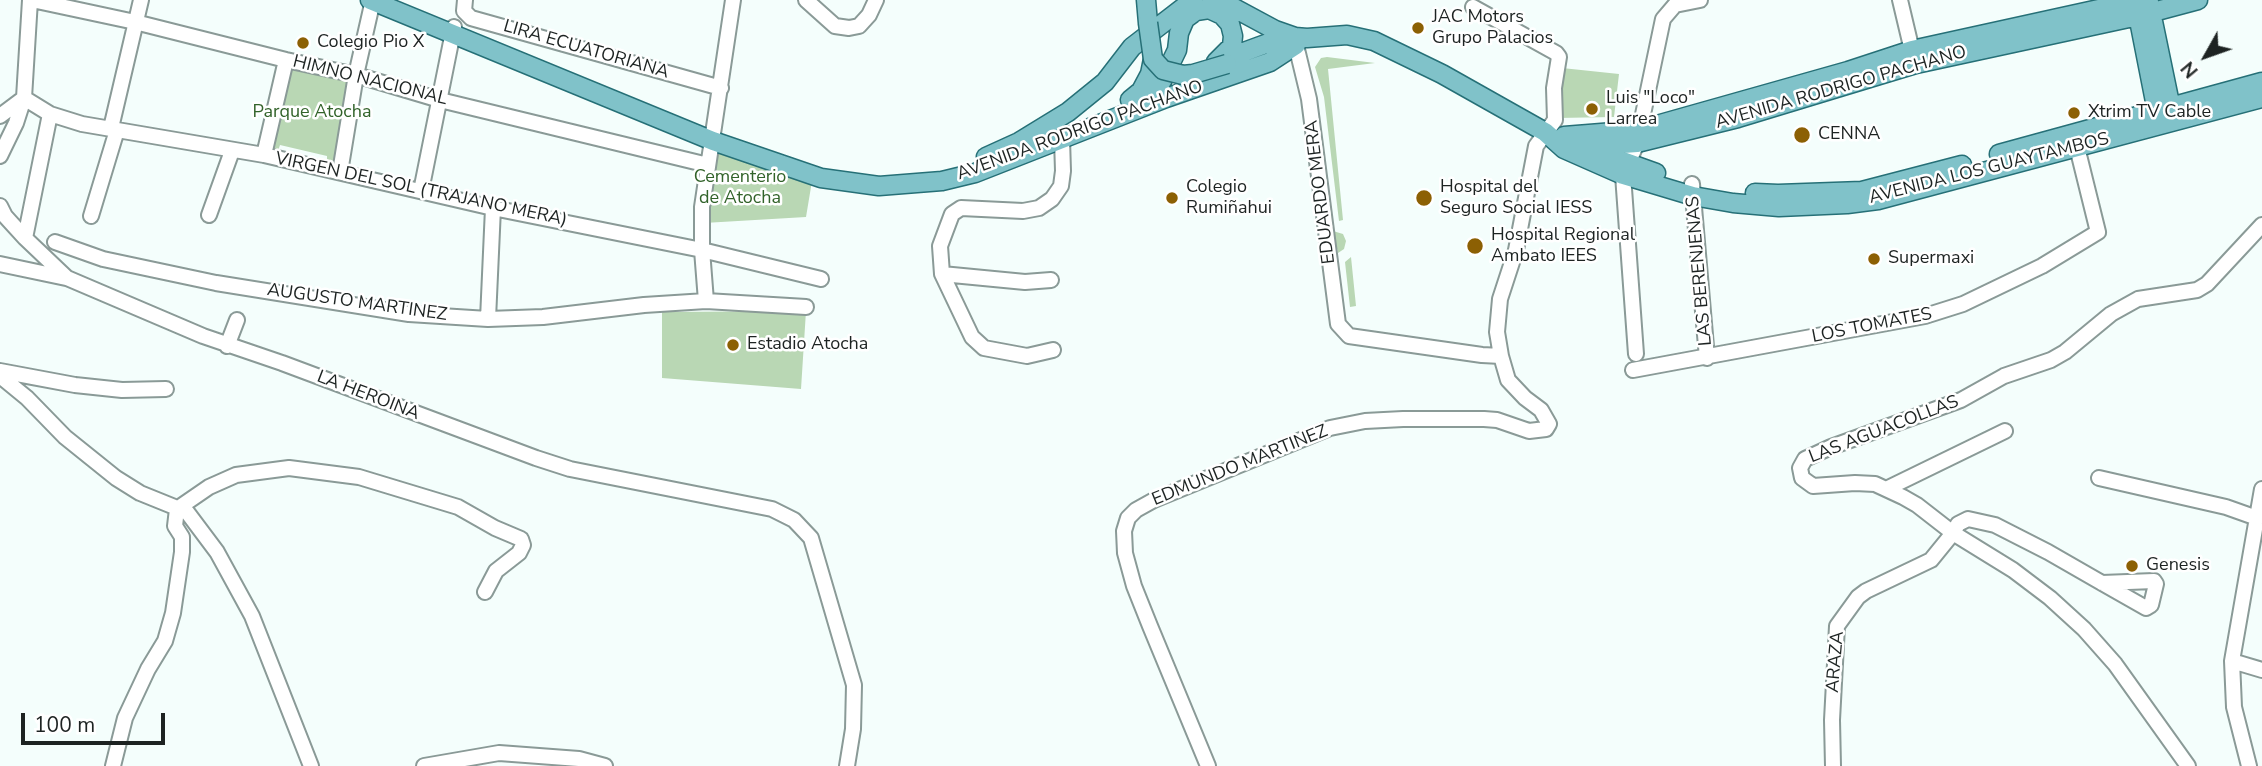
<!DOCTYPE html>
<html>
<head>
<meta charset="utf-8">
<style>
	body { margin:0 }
	#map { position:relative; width:2262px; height:766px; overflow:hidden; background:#f4fefc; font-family:"Nunito Sans",sans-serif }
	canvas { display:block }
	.north { position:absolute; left:2171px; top:21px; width:70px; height:70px; -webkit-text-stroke:5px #fff; paint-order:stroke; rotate:230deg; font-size:19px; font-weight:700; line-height:28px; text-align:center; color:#1d2322 }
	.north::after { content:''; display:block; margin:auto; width:24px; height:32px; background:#1d2322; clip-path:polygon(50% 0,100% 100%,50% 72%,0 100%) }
	.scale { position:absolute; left:21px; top:713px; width:144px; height:32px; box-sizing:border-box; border:4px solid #1d2322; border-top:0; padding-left:9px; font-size:21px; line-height:24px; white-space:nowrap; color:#1d2322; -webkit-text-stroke:5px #fff; paint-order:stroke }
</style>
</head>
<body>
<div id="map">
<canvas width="2262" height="766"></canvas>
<div class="north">N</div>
<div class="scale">100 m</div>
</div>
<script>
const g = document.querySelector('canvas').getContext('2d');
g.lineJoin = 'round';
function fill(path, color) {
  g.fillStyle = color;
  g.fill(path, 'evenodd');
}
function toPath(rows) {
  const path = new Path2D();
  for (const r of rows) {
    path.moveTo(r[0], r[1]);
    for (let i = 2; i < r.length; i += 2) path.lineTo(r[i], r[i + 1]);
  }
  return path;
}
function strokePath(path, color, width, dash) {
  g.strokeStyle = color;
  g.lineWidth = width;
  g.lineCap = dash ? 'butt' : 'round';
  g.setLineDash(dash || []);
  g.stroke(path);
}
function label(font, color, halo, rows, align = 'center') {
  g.font = font + ' "Nunito Sans",sans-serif';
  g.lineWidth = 5;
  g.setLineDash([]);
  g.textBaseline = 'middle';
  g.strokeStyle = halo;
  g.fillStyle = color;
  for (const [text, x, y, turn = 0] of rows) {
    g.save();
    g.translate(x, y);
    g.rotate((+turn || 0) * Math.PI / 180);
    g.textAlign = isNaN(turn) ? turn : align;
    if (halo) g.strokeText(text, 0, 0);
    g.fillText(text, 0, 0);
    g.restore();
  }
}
fill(toPath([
	[1327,57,1375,63,1328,69,1343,220,1339,221,1324,97,1315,67,1321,58],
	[289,67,352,82,334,162,327,160,327,156,280,145,278,151,271,149],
	[1562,68,1619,74,1614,117,1557,118],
	[713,142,812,181,806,217,704,223],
	[1333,231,1343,234,1346,241,1344,249,1338,253],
	[1351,257,1356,306,1350,307,1345,262],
	[806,311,801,389,662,378,662,312]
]), '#b9d7b4');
const minor = toPath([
	[32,0,135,22,286,60,356,75,440,100,708,165],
	[465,0,464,11,471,18,721,88],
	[806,0,835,26,849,28,859,26,869,15,876,0],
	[1900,0,1914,59],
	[1296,45,1309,99,1338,324,1349,336,1482,355,1501,356],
	[0,116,24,98,50,114,82,124,264,155,493,208,702,250,821,279],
	[111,128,141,0],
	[264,155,286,60],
	[0,156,16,123,24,98,30,0],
	[340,172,356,75,373,0],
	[1692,184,1707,358],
	[421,191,454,27],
	[0,206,5,216,25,238,67,278,203,336,282,363,536,458,570,469,772,509,794,520,811,538,854,685,853,729,847,766],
	[209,215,232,151],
	[91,216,117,130],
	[25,238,50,114],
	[55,242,103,259,216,283,409,314,488,319,543,317,644,305,706,301,806,307],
	[0,264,66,278],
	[942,274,1025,282,1051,280],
	[706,301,702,250,702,207,733,0],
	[488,319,493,208],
	[227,346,237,320],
	[1053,350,1027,356,984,348,972,337,942,274,940,246,952,214,961,208,1023,211,1039,208,1052,199,1061,186,1063,171,1062,139],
	[1636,354,1623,175,1637,143,1663,19,1675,5,1700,0],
	[1633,370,1925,316,1963,304,2042,266,2098,232,2075,139],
	[0,371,75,385,122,390,166,389],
	[0,376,27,398,65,437,116,478,140,493,187,512,217,552,252,616,311,766],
	[2099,478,2226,507,2257,518],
	[1886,489,2005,431],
	[2232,661,2262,670],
	[113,766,125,718,148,669,165,641,173,613,182,552,182,537,175,526,177,509,209,487,236,475,289,468,359,477,458,507,495,528,521,539,523,545,519,553,496,571,485,592],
	[424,766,499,753,579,759,605,766],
	[1208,766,1150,626,1134,586,1125,553,1124,531,1128,518,1136,510,1154,500,1330,428,1365,421,1403,419,1484,419,1497,420,1529,431,1546,429,1549,424,1541,410,1525,398,1508,380,1501,356,1497,332,1500,299,1516,250,1536,146,1555,120,1554,88,1559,57,1556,53,1473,7],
	[1833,766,1832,720,1837,626,1858,597,1866,591,1931,560,1953,533,1958,524,1968,519,1995,525,2048,552,2102,583,2146,608,2151,605,2156,584,2154,581,2102,583],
	[2188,766,2115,664,2084,629,2050,598,2013,570,1953,533,1917,505,1903,497,1875,484,1855,483,1813,486,1802,478,1800,468,1805,459,1831,447,1961,400,2004,376,2051,360,2065,352,2111,314,2138,299,2197,290,2207,284,2262,225],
	[2249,766,2234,707,2232,661,2262,489]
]);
const major = toPath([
	[370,0,713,141,821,178,879,186,942,181,975,173,1166,98,1270,62,1296,45],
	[1146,0,1148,23],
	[1211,0,1223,2,1275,30,1295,37,1307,38,1347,35,1374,41,1442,74,1545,132,1564,149,1623,175,1693,196,1733,203,1779,207,1847,204,1878,200,2262,98],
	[2149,2,2173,118],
	[2136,5,2159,122],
	[1222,60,1271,42,1295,37],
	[1130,100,1141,91,1150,74,1153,59],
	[1141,103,1156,91,1163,79,1177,50,1179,33,1185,19,1196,11,1209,9,1222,15,1230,24,1233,36,1232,46,1216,62],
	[1564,136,1639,130,1848,71,1912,50,2140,0],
	[1567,148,1637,143,1738,118,1916,64,2138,16,2198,0],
	[1603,154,1656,173],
	[1999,154,2262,82],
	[986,157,1019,142,1068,112,1105,82,1132,47,1193,0],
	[1755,193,1778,194,1862,191,1962,165]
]);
strokePath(minor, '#8a9a97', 18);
strokePath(major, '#267077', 21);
strokePath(minor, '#fff', 14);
strokePath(major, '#80c2c9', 18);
const majorBridge = toPath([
	[1148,23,1153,59,1163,70,1183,75,1193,74,1227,64]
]);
strokePath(majorBridge, '#267077', 21, []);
strokePath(majorBridge, '#80c2c9', 18);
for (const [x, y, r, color] of [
	[1418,28,7,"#8c6004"],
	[303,43,7,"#8c6004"],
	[1592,109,7,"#8c6004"],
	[2074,113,7,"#8c6004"],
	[1802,135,9,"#8c6004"],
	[1172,198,7,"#8c6004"],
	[1424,198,9,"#8c6004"],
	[1475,246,9,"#8c6004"],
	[1874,259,7,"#8c6004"],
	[733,345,7,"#8c6004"],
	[2132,566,7,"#8c6004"]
]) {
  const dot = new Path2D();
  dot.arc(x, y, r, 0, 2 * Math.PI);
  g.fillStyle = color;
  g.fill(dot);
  strokePath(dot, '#fff', 2.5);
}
label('18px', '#1d2322', '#fff', [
	["JAC Motors",1432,18],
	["Grupo Palacios",1432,39],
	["Colegio Pio X",317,43],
	["Luis \"Loco\"",1606,99],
	["Larrea",1606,120],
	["Xtrim TV Cable",2088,113],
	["CENNA",1818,135],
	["Colegio",1186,188],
	["Rumiñahui",1186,209],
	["Hospital del",1440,188],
	["Seguro Social IESS",1440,209],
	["Hospital Regional",1491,236],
	["Ambato IEES",1491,257],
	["Supermaxi",1888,259],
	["Estadio Atocha",747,345],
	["Genesis",2146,566]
], 'left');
label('18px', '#1d2322', '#fff', [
	["LIRA ECUATORIANA",586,50,16],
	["HIMNO NACIONAL",370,81,14],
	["AVENIDA RODRIGO PACHANO",1841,88,-16],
	["AVENIDA RODRIGO PACHANO",1080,131,-20],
	["AVENIDA LOS GUAYTAMBOS",1989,169,-14],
	["VIRGEN DEL SOL (TRAJANO MERA)",421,190,12],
	["EDUARDO MERA",1321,192,-97],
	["LAS BERENJENAS",1700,271,-95],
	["AUGUSTO MARTINEZ",357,303,8],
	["LOS TOMATES",1872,326,-11],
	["LA HEROINA",368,396,21],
	["LAS AGUACOLLAS",1884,430,-21],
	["EDMUNDO MARTINEZ",1240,466,-22],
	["ARAZA",1836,662,-85]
]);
label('18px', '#32632a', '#fff', [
	["Parque Atocha",312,113],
	["Cementerio",740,178],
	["de Atocha",740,199]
]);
</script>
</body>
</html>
